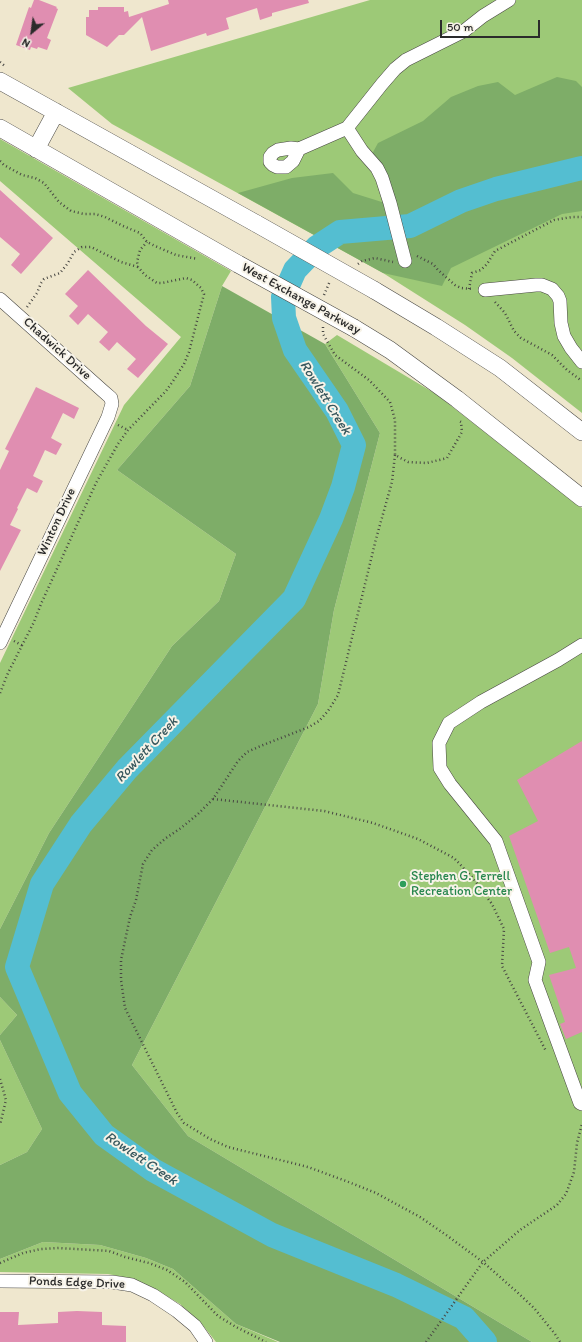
<!DOCTYPE html>
<html>
<head>
<meta charset="utf-8">
<style>
	body { margin:0 }
	#map { position:relative; width:582px; height:1342px; overflow:hidden; background:#efe7ce; font-family:Itim,sans-serif }
	canvas { display:block }
	.north { position:absolute; left:12px; top:12px; width:40px; height:40px; -webkit-text-stroke:3px #f7f3e8; paint-order:stroke; rotate:209deg; font-size:11px; font-weight:700; line-height:16px; text-align:center; color:#2b2b2b }
	.north::after { content:''; display:block; margin:auto; width:14px; height:18px; background:#2b2b2b; clip-path:polygon(50% 0,100% 100%,50% 72%,0 100%) }
	.scale { position:absolute; left:440px; top:20px; width:100px; height:18px; box-sizing:border-box; border:2px solid #2b2b2b; border-top:0; padding-left:5px; font-size:12px; line-height:14px; white-space:nowrap; color:#2b2b2b; -webkit-text-stroke:3px #f7f3e8; paint-order:stroke }
</style>
</head>
<body>
<div id="map">
<canvas width="582" height="1342"></canvas>
<div class="north">N</div>
<div class="scale">50 m</div>
</div>
<script>
const g = document.querySelector('canvas').getContext('2d');
g.lineJoin = 'round';
function fill(path, color) {
  g.fillStyle = color;
  g.fill(path, 'evenodd');
}
function toPath(rows) {
  const path = new Path2D();
  for (const r of rows) {
    path.moveTo(r[0], r[1]);
    for (let i = 2; i < r.length; i += 2) path.lineTo(r[i], r[i + 1]);
  }
  return path;
}
function strokePath(path, color, width, dash) {
  g.strokeStyle = color;
  g.lineWidth = width;
  g.lineCap = dash ? 'butt' : 'round';
  g.setLineDash(dash || []);
  g.stroke(path);
}
function label(font, color, halo, rows, align = 'center') {
  g.font = font + ' Itim,sans-serif';
  g.lineWidth = 4;
  g.setLineDash([]);
  g.textBaseline = 'middle';
  g.strokeStyle = halo;
  g.fillStyle = color;
  for (const [text, x, y, turn = 0] of rows) {
    g.save();
    g.translate(x, y);
    g.rotate((+turn || 0) * Math.PI / 180);
    g.textAlign = isNaN(turn) ? turn : align;
    if (halo) g.strokeText(text, 0, 0);
    g.fillText(text, 0, 0);
    g.restore();
  }
}
fill(toPath([
	[370,0,582,0,582,413,512,358,465,325,383,273,112,124,68,88],
	[0,139,231,271,222,286,190,386,117,470,236,554,219,601,172,646,49,833,0,929,0,663,124,405,181,337,0,181],
	[337,335,436,394,582,508,582,1342,532,1342,188,1136,132,1065,318,704,334,610,380,433,325,344],
	[0,997,17,1015,0,1035],
	[0,1040,42,1129,27,1152,0,1165],
	[43,1242,100,1245,146,1258,173,1269,236,1324,278,1342,216,1342,201,1323,180,1304,153,1288,123,1277,108,1274,0,1272,0,1259]
]), '#9dc977');
fill(toPath([
	[557,77,576,81,582,87,582,211,562,214,451,268,442,286,383,273,238,193,292,178,333,173,353,193,385,203,372,154,378,143,423,121,451,97,478,86,498,82,515,95],
	[222,286,325,344,380,433,334,610,318,704,132,1065,188,1136,532,1342,280,1342,236,1324,173,1269,146,1258,100,1245,43,1242,0,1259,0,1165,27,1152,42,1129,0,1040,0,1035,17,1015,0,997,0,929,49,833,172,646,219,601,236,554,117,470,190,386]
]), '#7ead68');
strokePath(toPath([
	[485,1342,464,1318,396,1285,272,1235,153,1170,104,1135,70,1093,17,967,42,884,81,824,127,769,294,599,331,519,343,487,354,445,337,411,295,350,284,318,283,297,295,270,317,247,340,232,410,226,461,201,496,189,582,168]
]), '#54bed1', 24);
fill(toPath([
	[34,0,39,0,57,7,56,8,58,9,47,38,51,40,47,50,38,47,37,49,31,47,30,50,16,45,29,7,31,8],
	[168,0,308,0,309,3,272,13,272,16,260,20,257,8,226,18,229,29,207,36,206,33,151,51,142,17,124,35,119,35,107,47,86,35,86,17,89,17,89,10,98,10,98,7,124,7,124,12,128,11,129,17,169,4],
	[0,190,53,238,21,274,11,265,20,254,0,237],
	[88,270,146,326,168,344,138,378,127,369,136,359,117,342,109,351,99,342,108,332,88,314,78,325,69,316,78,306,65,294],
	[36,387,79,408,74,419,63,413,51,438,62,444,56,455,45,450,33,476,43,481,37,493,27,488,17,508,18,509,10,525,21,530,0,571,0,470,9,451,5,449],
	[582,741,582,1032,566,1039,560,1024,565,1022,549,975,576,968,569,947,550,953,509,836,538,821,517,780],
	[77,1311,102,1312,102,1325,126,1326,126,1342,0,1342,0,1312,19,1312,18,1325,58,1323,58,1312]
]), '#e08eb1');
const minor = toPath([
	[299,149,293,161,286,167,277,167,273,165,270,162,270,157,273,153,278,150,291,148,299,149,347,128],
	[405,261,390,203,382,178,377,168,362,151,347,128,382,84,395,69,406,60,464,31,483,16,509,0],
	[485,290,536,285,542,285,552,289,558,296,560,301,561,323,564,336,571,348,582,362],
	[0,299,103,391,111,398,112,404,108,417,0,643],
	[582,645,558,660,481,702,449,723,439,743,440,768,450,784,496,841,539,962,535,980,580,1103,582,1104],
	[0,1281,112,1282,132,1285,153,1295,177,1311,195,1326,206,1342]
]);
const major = toPath([
	[0,81,257,224],
	[0,128,238,264],
	[36,149,56,112],
	[374,290,436,327,500,368,582,432],
	[354,328,390,350,457,399,582,498]
]);
strokePath(minor, '#484743', 14);
strokePath(major, '#484743', 18);
strokePath(toPath([
	[0,62,6,67],
	[0,161,4,165,22,175,35,178,44,183,59,202,71,211,84,214,95,214,105,217,123,226,140,233,147,242,155,246,176,255,198,259],
	[417,256,433,264,438,270,455,285,461,288,473,289],
	[358,264,362,261,375,258,393,262],
	[469,289,472,273,481,270,487,264,495,251,554,220,572,217,582,217],
	[324,295,330,281],
	[495,302,505,313,514,331,521,338,552,355,567,370,582,381],
	[27,307,37,293,41,283,44,279,60,273,68,263,74,252,82,247,91,247,121,262,138,267],
	[323,327,323,334,335,355,369,380,390,402,395,420,395,455,408,462,427,463,447,458,462,432,461,422,459,421],
	[118,425,128,430],
	[395,455,392,482,376,539,338,695,328,711,319,721,309,727,263,745,247,752,238,761,213,799,198,814,181,828,166,838,152,850,143,864,136,900,130,917,121,960,121,980,125,1008,177,1113,184,1123,210,1139,228,1147,308,1167,346,1181,376,1193,420,1217,449,1237,483,1262,517,1292,534,1308,555,1334,560,1342],
	[14,641,23,646],
	[0,693,8,673,34,622,41,604,96,483,118,444,128,430,166,391,173,381,184,364,189,352,204,294,201,288,192,280,186,278,162,283,157,283,145,275,138,267,137,262,140,250,147,242],
	[213,799,324,811,373,823,418,839,454,858,473,878,492,904,504,929,502,966,546,1051],
	[0,1079,6,1100,0,1125],
	[0,1263,23,1253,41,1249,59,1248,109,1251,125,1257,149,1263,167,1270,185,1282,218,1316,236,1327,266,1342],
	[426,1342,483,1262,520,1230,557,1205,566,1194,574,1172,577,1143,582,1124]
]), '#484743', 2.5, [1, 3]);
strokePath(minor, '#fff', 13);
strokePath(major, '#fff', 17);
const majorBridge = toPath([
	[257,224,374,290],
	[238,264,354,328]
]);
strokePath(majorBridge, '#484743', 18, []);
strokePath(majorBridge, '#fff', 17);
for (const [x, y, r, color] of [
	[403,884,4,"#2e9e5b"]
]) {
  const dot = new Path2D();
  dot.arc(x, y, r, 0, 2 * Math.PI);
  g.fillStyle = color;
  g.fill(dot);
  strokePath(dot, '#f7f3e8', 1.5);
}
label('13px', '#2b2b2b', '#f7f3e8', [
	["West Exchange Parkway",301,299,29],
	["Chadwick Drive",57,349,42],
	["Winton Drive",57,522,-65],
	["Ponds Edge Drive",77,1283,2]
]);
label('13px', '#27864d', '#f7f3e8', [
	["Stephen G. Terrell",411,877],
	["Recreation Center",411,892]
], 'left');
label('italic 14px', '#37575d', '#f7f3e8', [
	["Rowlett Creek",325,398,58],
	["Rowlett Creek",147,750,-47],
	["Rowlett Creek",141,1159,34]
]);
</script>
</body>
</html>
